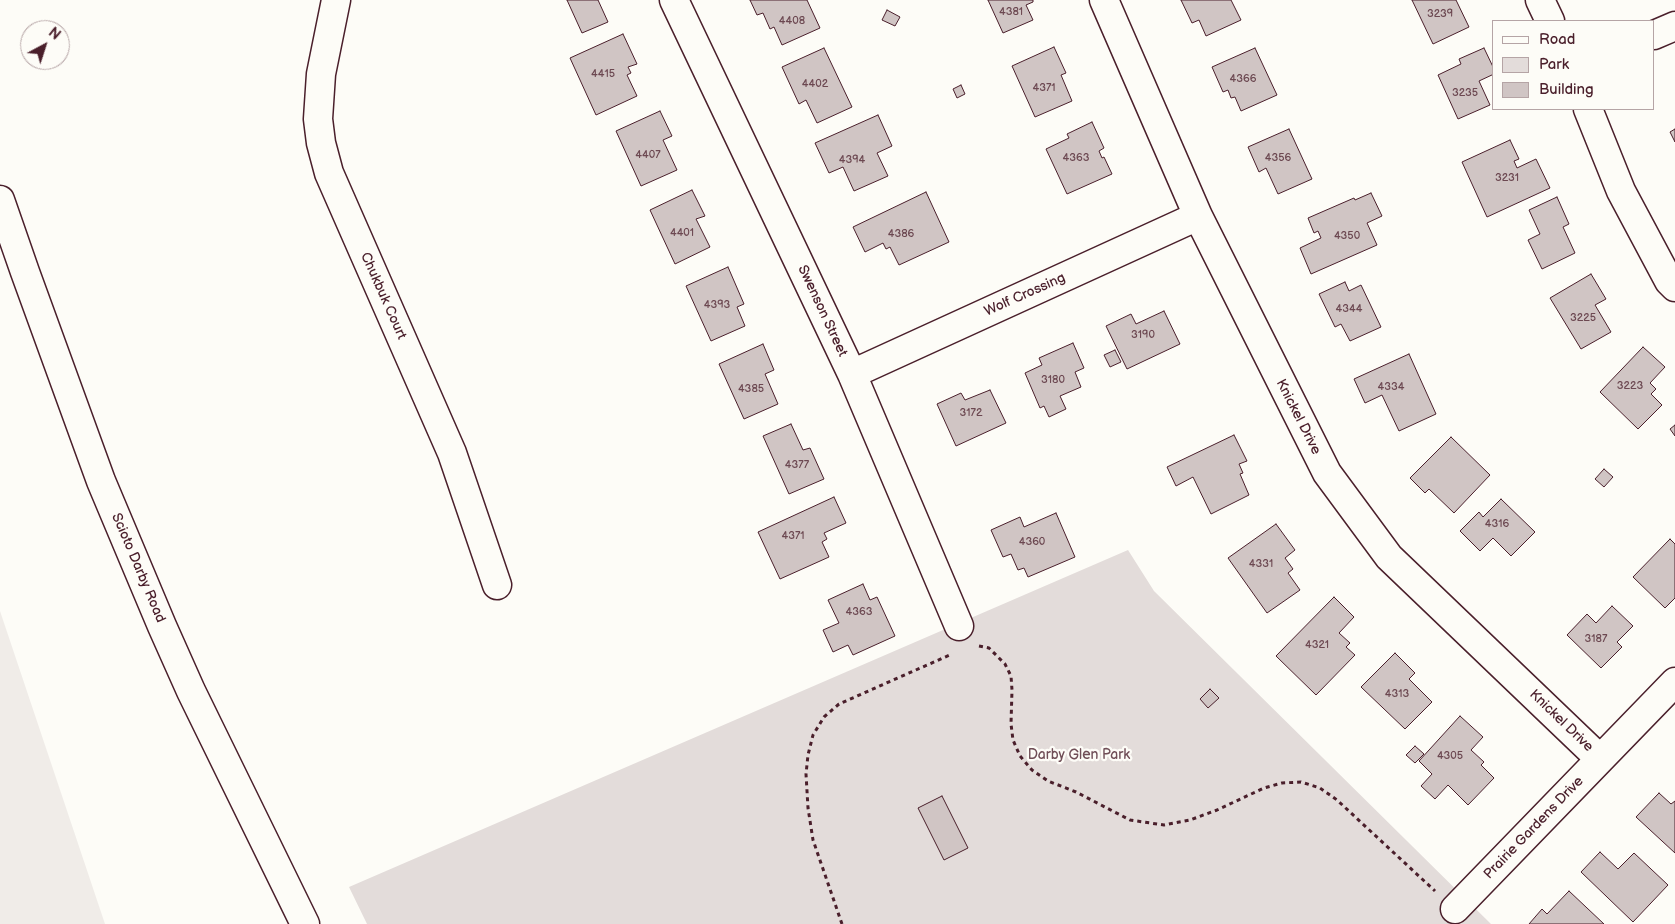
<!DOCTYPE html>
<html>
<head>
<meta charset="utf-8">
<style>
	body { margin:0 }
	#map { position:relative; width:1675px; height:924px; overflow:hidden; background:#fdfcf7; font-family:"Balsamiq Sans",sans-serif }
	canvas { display:block }
	.legend { position:absolute; left:1492px; top:20px; width:162px; height:90px; box-sizing:border-box; background:#fdfcf7; border:1px solid #b5a4a5; margin:0; padding:6px 9px; list-style:none; font-size:15px; color:#4a1f2b }
	.legend li { display:flex; align-items:center; gap:10px; height:25px }
	.legend b { width:25px; border:1px solid #b5a4a5 }
	.north { position:absolute; left:20px; top:20px; width:50px; height:50px; box-sizing:border-box; background:#fdfcf7; border:1px solid #b5a4a5; border-radius:50%; rotate:40deg; font-size:14px; font-weight:700; line-height:20px; text-align:center; color:#4a1f2b }
	.north::after { content:''; display:block; margin:auto; width:18px; height:22px; background:#4a1f2b; clip-path:polygon(50% 0,100% 100%,50% 72%,0 100%) }
</style>
</head>
<body>
<div id="map">
<canvas width="1675" height="924"></canvas>
<ul class="legend">
<li><b style="height:6px;background:#fdfcf7"></b>Road</li>
<li><b style="height:14px;background:#e3dcda"></b>Park</li>
<li><b style="height:14px;background:#d0c5c4"></b>Building</li>
</ul>
<div class="north">N</div>
</div>
<script>
const g = document.querySelector('canvas').getContext('2d');
g.lineJoin = 'round';
function fill(path, color) {
  g.fillStyle = color;
  g.fill(path, 'evenodd');
}
function toPath(rows) {
  const path = new Path2D();
  for (const r of rows) {
    path.moveTo(r[0], r[1]);
    for (let i = 2; i < r.length; i += 2) path.lineTo(r[i], r[i + 1]);
  }
  return path;
}
function strokePath(path, color, width, dash) {
  g.strokeStyle = color;
  g.lineWidth = width;
  g.lineCap = dash ? 'butt' : 'round';
  g.setLineDash(dash || []);
  g.stroke(path);
}
function label(font, color, halo, rows, align = 'center') {
  g.font = font + ' "Balsamiq Sans",sans-serif';
  g.lineWidth = 4.5;
  g.setLineDash([]);
  g.textBaseline = 'middle';
  g.strokeStyle = halo;
  g.fillStyle = color;
  for (const [text, x, y, turn = 0] of rows) {
    g.save();
    g.translate(x, y);
    g.rotate((+turn || 0) * Math.PI / 180);
    g.textAlign = isNaN(turn) ? turn : align;
    if (halo) g.strokeText(text, 0, 0);
    g.fillText(text, 0, 0);
    g.restore();
  }
}
fill(toPath([
	[0,611,105,924,0,924]
]), '#f0ece8');
fill(toPath([
	[1128,550,1154,591,1491,924,367,924,349,887]
]), '#e3dcda');
const building = toPath([
	[567,0,598,0,608,22,582,33,567,0],
	[750,0,807,0,820,28,782,45,774,27,770,29,763,13,757,15,750,0],
	[988,0,1033,0,1033,2,1026,5,1033,20,1003,33,988,0],
	[1181,0,1231,0,1241,20,1206,36,1199,20,1192,23,1181,0],
	[1412,0,1456,0,1469,27,1433,44,1412,0],
	[887,10,900,17,895,26,882,20,887,10],
	[623,34,637,64,628,67,631,73,627,75,637,96,596,115,570,58,623,34],
	[1054,47,1066,73,1061,75,1072,101,1035,117,1012,66,1054,47],
	[824,48,852,107,817,123,806,100,799,104,782,67,824,48],
	[1255,48,1277,95,1241,111,1235,97,1231,98,1228,90,1223,92,1212,67,1255,48],
	[1484,48,1494,69,1494,74,1479,81,1490,105,1458,119,1438,75,1461,64,1459,59,1484,48],
	[961,85,965,94,957,98,953,89,961,85],
	[660,111,672,136,663,140,677,170,641,186,616,131,660,111],
	[878,115,892,146,877,153,888,176,854,191,843,167,829,173,815,143,878,115],
	[1092,122,1104,148,1099,151,1102,158,1104,157,1112,174,1067,194,1046,149,1069,138,1067,134,1092,122],
	[1289,129,1312,179,1278,194,1266,168,1259,172,1248,147,1289,129],
	[1675,129,1675,142,1670,132,1675,129],
	[1510,140,1519,159,1514,161,1517,168,1536,159,1550,188,1487,217,1462,162,1510,140],
	[692,190,705,216,696,219,710,247,675,264,650,210,692,190],
	[926,192,949,242,899,265,890,247,886,249,883,243,865,252,853,227,926,192],
	[1371,193,1382,216,1367,223,1377,245,1311,274,1300,248,1321,238,1318,231,1314,233,1308,218,1354,198,1355,200,1371,193],
	[1557,197,1569,224,1563,227,1575,253,1542,269,1528,240,1540,234,1529,210,1557,197],
	[728,267,744,304,737,307,745,326,711,341,686,286,728,267],
	[1591,274,1606,299,1595,305,1611,332,1581,349,1550,298,1591,274],
	[1345,282,1349,291,1361,285,1381,327,1350,341,1341,324,1335,327,1319,294,1345,282],
	[1164,311,1180,344,1127,369,1106,326,1131,314,1136,324,1164,311],
	[1073,343,1084,368,1075,372,1081,387,1060,396,1066,409,1049,417,1044,406,1040,408,1025,373,1042,365,1039,358,1073,343],
	[763,344,774,370,765,374,778,404,744,419,719,364,763,344],
	[1643,347,1665,367,1650,383,1656,389,1651,394,1662,405,1638,429,1600,392,1643,347],
	[1115,350,1121,362,1110,367,1104,355,1115,350],
	[1409,354,1436,414,1399,431,1382,395,1365,403,1354,379,1409,354],
	[990,390,1006,423,956,446,937,404,961,393,965,400,990,390],
	[791,424,803,450,810,448,824,479,789,494,763,436,791,424],
	[1675,425,1675,436,1670,429,1675,425],
	[1234,435,1247,461,1239,464,1243,473,1240,474,1249,495,1211,514,1193,477,1176,486,1167,467,1234,435],
	[1451,437,1490,475,1454,513,1429,489,1425,493,1410,478,1451,437],
	[1604,469,1613,477,1604,487,1595,479,1604,469],
	[834,497,846,523,824,533,827,539,822,542,829,557,780,579,758,532,834,497],
	[1501,499,1535,532,1511,556,1493,538,1480,551,1460,531,1479,512,1483,517,1501,499],
	[1056,513,1075,557,1028,577,1024,568,1018,570,1011,554,1003,557,991,530,1020,517,1024,527,1056,513],
	[1276,524,1295,550,1285,558,1293,569,1288,573,1300,590,1267,613,1228,558,1276,524],
	[1670,539,1675,544,1675,598,1665,608,1633,577,1670,539],
	[863,584,870,600,877,597,895,636,853,655,848,645,833,652,823,630,839,623,828,600,863,584],
	[1334,597,1354,617,1339,633,1350,643,1346,647,1355,655,1316,695,1276,656,1334,597],
	[1612,606,1633,626,1617,642,1622,647,1601,668,1567,635,1587,614,1596,623,1612,606],
	[1395,653,1415,673,1409,679,1432,702,1405,729,1361,687,1395,653],
	[1210,689,1219,698,1208,708,1200,699,1210,689],
	[1460,716,1483,737,1471,750,1484,762,1481,765,1494,778,1468,805,1448,785,1435,799,1421,786,1432,774,1419,761,1460,716],
	[1415,746,1424,754,1415,763,1406,755,1415,746],
	[1659,793,1671,804,1675,801,1675,853,1636,817,1659,793],
	[942,796,968,848,944,860,918,808,942,796],
	[1600,852,1618,869,1634,853,1668,885,1633,922,1581,872,1600,852],
	[1569,891,1604,924,1529,924,1542,909,1547,914,1569,891]
]);
fill(building, '#d0c5c4');
strokePath(building, '#4a1f2b', 1);
const minor = toPath([
	[336,0,321,74,318,119,321,143,329,173,452,453,497,585],
	[674,0,852,374,959,626],
	[1104,0,1198,216,1327,473,1389,557,1600,759],
	[1540,0,1550,21],
	[1654,35,1675,26],
	[1588,109,1621,191,1669,281,1675,287],
	[852,374,1198,216],
	[1455,909,1675,682]
]);
const major = toPath([
	[0,200,25,272,101,481,162,626,191,691,305,924]
]);
strokePath(minor, '#4a1f2b', 31);
strokePath(major, '#4a1f2b', 31);
strokePath(toPath([
	[979,646,989,648,1005,664,1011,676,1012,690,1011,724,1013,740,1020,756,1032,770,1048,781,1076,792,1130,820,1164,825,1190,820,1217,810,1264,788,1282,783,1301,782,1320,788,1337,800,1435,891],
	[842,924,813,840,808,808,806,774,808,755,813,735,824,717,839,704,952,654]
]), '#4a1f2b', 3, [4, 4]);
strokePath(minor, '#fdfcf7', 28);
strokePath(major, '#fdfcf7', 28);
label('11px', '#6c4851', null, [
	["4381",1011,12],
	["3239",1440,14],
	["4408",792,21],
	["4415",603,74],
	["4366",1243,79],
	["4402",815,84],
	["4371",1044,88],
	["3235",1465,93],
	["4407",648,155],
	["4363",1076,158],
	["4356",1278,158],
	["4394",852,160],
	["3231",1507,178],
	["4401",682,233],
	["4386",901,234],
	["4350",1347,236],
	["4393",717,305],
	["4344",1349,309],
	["3225",1583,318],
	["3190",1143,335],
	["3180",1053,380],
	["3223",1630,386],
	["4334",1391,387],
	["4385",751,389],
	["3172",971,413],
	["4377",797,465],
	["4316",1497,524],
	["4371",793,536],
	["4360",1032,542],
	["4331",1261,564],
	["4363",859,612],
	["3187",1596,639],
	["4321",1317,645],
	["4313",1397,694],
	["4305",1450,756]
]);
label('14px', '#4a1f2b', '#fdfcf7', [
	["Wolf Crossing",1025,295,-24],
	["Chukbuk Court",383,296,66],
	["Swenson Street",822,311,65],
	["Knickel Drive",1298,417,63],
	["Scioto Darby Road",138,568,67],
	["Knickel Drive",1561,721,44],
	["Prairie Gardens Drive",1534,828,-46]
]);
label('14px', '#704e57', '#fdfcf7', [
	["Darby Glen Park",1079,755]
]);
</script>
</body>
</html>
